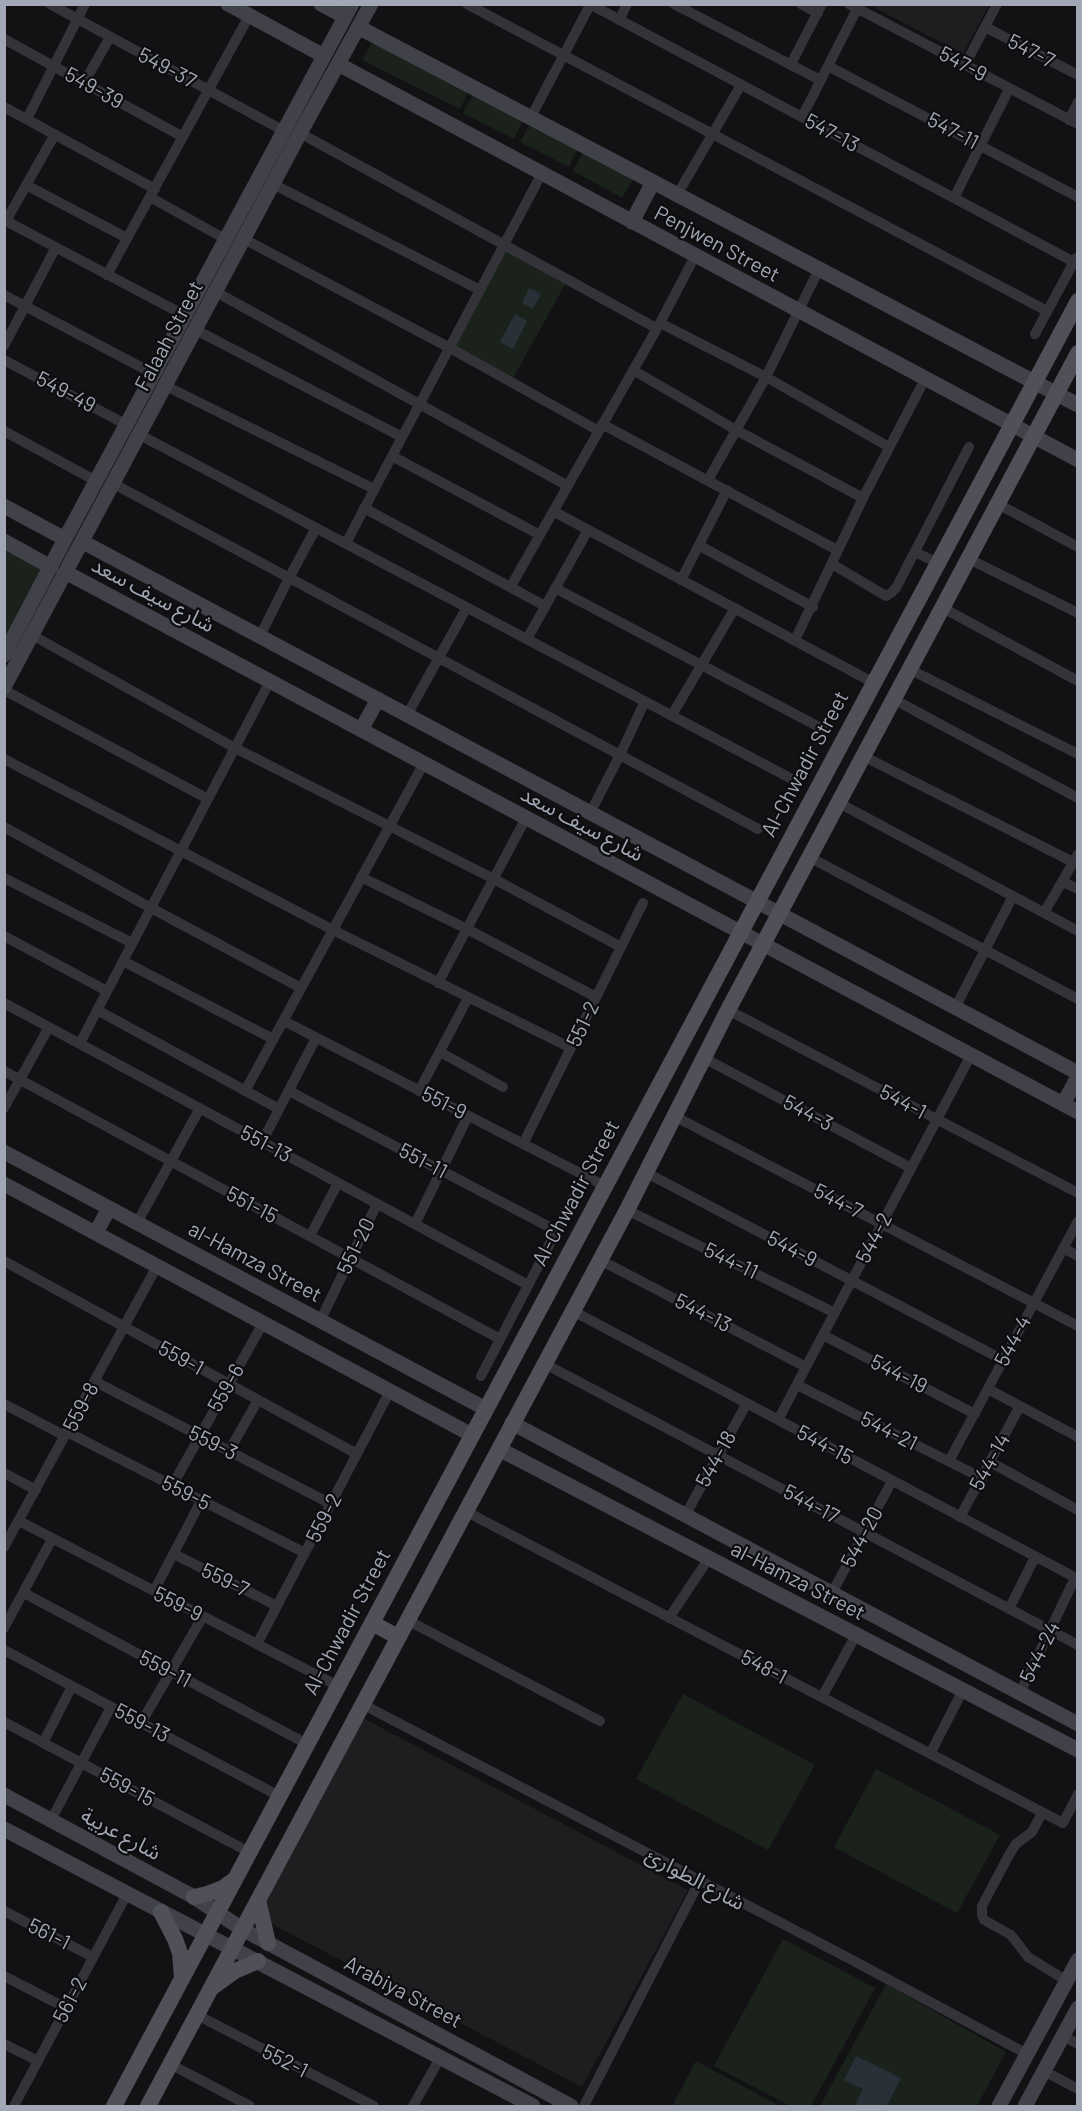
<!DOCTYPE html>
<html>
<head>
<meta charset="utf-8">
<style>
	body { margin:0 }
	#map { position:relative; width:1082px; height:2111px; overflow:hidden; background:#121214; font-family:Barlow,sans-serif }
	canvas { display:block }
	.frame { position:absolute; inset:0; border:6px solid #a2a7b5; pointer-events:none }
</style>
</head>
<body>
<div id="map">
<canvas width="1082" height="2111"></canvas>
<div class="frame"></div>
</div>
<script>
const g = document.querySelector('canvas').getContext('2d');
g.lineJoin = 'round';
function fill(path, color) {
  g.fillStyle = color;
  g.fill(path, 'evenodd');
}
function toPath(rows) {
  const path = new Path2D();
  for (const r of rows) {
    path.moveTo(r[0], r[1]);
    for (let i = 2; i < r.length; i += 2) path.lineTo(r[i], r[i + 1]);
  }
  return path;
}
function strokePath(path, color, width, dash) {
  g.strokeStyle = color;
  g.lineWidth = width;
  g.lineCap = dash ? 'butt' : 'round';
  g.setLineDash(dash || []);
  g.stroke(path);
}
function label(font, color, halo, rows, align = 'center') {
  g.font = font + ' Barlow,"Noto Sans Arabic",sans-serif';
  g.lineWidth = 4.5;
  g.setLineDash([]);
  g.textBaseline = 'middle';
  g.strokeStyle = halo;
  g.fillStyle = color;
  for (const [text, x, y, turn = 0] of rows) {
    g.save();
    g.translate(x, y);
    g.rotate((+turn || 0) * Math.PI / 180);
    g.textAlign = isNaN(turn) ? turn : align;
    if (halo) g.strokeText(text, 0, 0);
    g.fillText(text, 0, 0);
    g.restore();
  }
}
fill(toPath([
	[870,5,989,5,963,54],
	[363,1718,688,1890,582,2087,268,1922,264,1903]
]), '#1e1e21');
fill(toPath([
	[375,37,470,89,460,109,362,60],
	[475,91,525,117,514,139,463,113],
	[531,122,579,146,569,167,520,142],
	[585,149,635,176,622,198,573,171],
	[506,244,568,279,511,382,450,348],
	[5,548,43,568,5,639],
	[683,1694,815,1765,768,1850,636,1779],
	[876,1769,1000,1835,957,1913,834,1847],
	[783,1939,875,1988,811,2106,790,2106,714,2066],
	[886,1984,1006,2052,977,2106,820,2106],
	[696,2061,780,2106,672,2106]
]), '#1a221b');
fill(toPath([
	[529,288,541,294,533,309,522,303],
	[515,314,527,321,513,349,500,342],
	[856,2056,901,2078,887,2106,855,2106,863,2089,844,2080]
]), '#283038');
strokePath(toPath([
	[50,4,284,131],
	[467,4,1047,311],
	[590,4,1074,262],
	[674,4,820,80],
	[801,4,818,13],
	[849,4,1078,124],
	[619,20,627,4],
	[985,27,1078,75],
	[4,39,183,137],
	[791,64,822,4],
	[965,65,997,4],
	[828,66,1078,197],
	[84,83,110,37],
	[4,107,155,189],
	[531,117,590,5],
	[802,117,857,9],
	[27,119,85,4],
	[1069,120,1078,102],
	[300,133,656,328],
	[273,184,480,290],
	[26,185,127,238],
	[677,195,741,85],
	[150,197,225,239],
	[954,198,1009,89],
	[4,220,186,316],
	[6,221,55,134],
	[244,239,450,348,599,431],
	[107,275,249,16],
	[216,292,568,486],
	[4,295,154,374],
	[660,323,766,377,889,447],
	[196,330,402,437],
	[1035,334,1076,258],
	[4,346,56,247],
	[4,360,127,425],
	[633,370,736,430,863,498],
	[166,386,374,489],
	[602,424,837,550],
	[4,431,96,481],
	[140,435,790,778],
	[392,456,540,535],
	[708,480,766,377,819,269],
	[114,484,758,829],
	[998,504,1078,547],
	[364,508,545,606],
	[553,511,874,683],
	[346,543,542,173],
	[700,546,813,607],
	[915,552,938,563],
	[969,559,1078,613],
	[832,564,886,596,891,593,896,588,969,447],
	[681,580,727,490],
	[511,586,660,323,695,256],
	[555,588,823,729],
	[943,608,1078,681],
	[32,635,235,748,494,879,621,947],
	[260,636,289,578,316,528],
	[527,639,588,530],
	[795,640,863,498,925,379],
	[911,670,1078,754],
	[4,690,208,799],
	[895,700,1078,798],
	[407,715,467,607],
	[672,715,735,608],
	[865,757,1073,862],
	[4,759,333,930,571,1048],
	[839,803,1078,931],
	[590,813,620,755,645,701],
	[4,827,151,908,301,988],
	[809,857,1078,999],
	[361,877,467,929,596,997],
	[4,878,132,943],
	[1063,882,1078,889],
	[1044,913,1078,854],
	[4,936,107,991],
	[123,961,273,1039],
	[438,983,526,818],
	[4,1003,528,1285],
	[955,1008,1013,896],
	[97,1010,279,1109],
	[728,1010,1078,1193],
	[284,1021,605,1186],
	[80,1043,270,681],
	[440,1052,503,1087],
	[704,1058,911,1168],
	[4,1071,500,1339],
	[245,1091,424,763],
	[289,1091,557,1231],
	[419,1091,468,998],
	[4,1108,49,1027],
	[674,1116,1078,1326],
	[262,1142,316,1038],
	[523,1144,643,903],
	[645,1172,1003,1360],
	[627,1210,835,1313],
	[137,1223,200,1108],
	[415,1224,468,1116],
	[310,1236,338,1183],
	[1063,1248,1078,1256],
	[600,1260,806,1367],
	[4,1261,357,1454],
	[573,1311,1078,1579],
	[320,1321,377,1204],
	[823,1335,975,1414],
	[545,1364,1078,1645],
	[481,1376,585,1176],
	[94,1381,331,1504],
	[797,1385,982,1478],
	[988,1389,1078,1437],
	[4,1404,65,1436],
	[778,1420,971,1055],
	[67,1432,305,1553],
	[229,1451,258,1400],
	[949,1461,1078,1221],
	[990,1462,1078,1510],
	[4,1473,36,1490],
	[172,1486,263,1323],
	[465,1511,1063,1823,1078,1794],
	[686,1514,747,1403],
	[960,1517,1020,1406],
	[19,1521,338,1686],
	[4,1547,157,1266],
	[174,1554,277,1606],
	[154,1591,201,1501],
	[24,1593,307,1744],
	[832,1593,892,1481],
	[1009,1609,1035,1557],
	[669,1618,709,1558],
	[407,1620,600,1721],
	[4,1628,52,1539],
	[257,1644,390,1391],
	[4,1650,279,1796],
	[1020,1693,1075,1578],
	[822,1697,856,1635],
	[362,1704,854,1961,1027,2054],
	[4,1722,249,1852],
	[141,1723,203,1616],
	[43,1743,72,1686],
	[930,1754,963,1690],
	[1042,1813,1032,1832,1016,1844,1009,1855,982,1906,982,1915,984,1920,1011,1935,1028,1957,1067,1981],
	[51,1820,111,1707],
	[4,1911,93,1957],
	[4,1976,66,2008],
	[197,2015,374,2106],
	[1063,2036,1078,2044],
	[4,2044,38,2061],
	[170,2064,250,2106],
	[1044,2071,1078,2089],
	[14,2106,127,1894],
	[413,2106,440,2058],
	[584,2106,699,1882]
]), '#333339', 10);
strokePath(toPath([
	[228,4,324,56],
	[321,4,345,17],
	[358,27,1078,405],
	[338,64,1078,460],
	[632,222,653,182],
	[4,506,65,539],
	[4,541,51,567],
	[83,542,1078,1073],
	[67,573,1078,1112],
	[4,655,65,539,352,4],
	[4,687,300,133,371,4],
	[361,730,378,699],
	[1063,1104,1078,1077],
	[4,1152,486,1409],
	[4,1184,472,1435],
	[96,1233,109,1208],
	[512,1423,1078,1724],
	[499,1449,1078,1750],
	[4,1795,194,1897,242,1929,571,2106],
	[4,1829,533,2106],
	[999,2106,1078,1960],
	[1025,2106,1078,2008]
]), '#414249', 15);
strokePath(toPath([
	[372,1623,398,1637],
	[194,1897,207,1894,223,1888,234,1880],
	[258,1900,268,1943],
	[161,1912,175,1939,180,1953,182,1978],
	[214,1986,235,1971,258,1961],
	[114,2106,1078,301],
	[148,2106,627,1210,728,1010,1078,353]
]), '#4f5058', 16);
label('21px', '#a2a7b5', '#0d0d0f', [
	["547-7",1031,51,27],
	["547-9",963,64,28],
	["549-37",167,68,28],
	["549-39",94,88,29],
	["547-11",953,131,28],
	["547-13",832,133,28],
	["Penjwen Street",717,244,28],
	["Falaah Street",169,336,-62],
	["549-49",66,392,28],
	["شارع سيف سعد",153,595,28],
	["Al-Chwadir Street",805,764,-62],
	["شارع سيف سعد",582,824,28],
	["551-2",583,1024,-64],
	["544-1",903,1102,28],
	["551-9",444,1103,27],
	["544-3",808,1113,28],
	["551-13",266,1144,28],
	["551-11",423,1161,28],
	["Al-Chwadir Street",576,1193,-62],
	["544-7",838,1201,27],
	["551-15",252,1205,28],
	["544-2",874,1238,-62],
	["551-20",356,1246,-64],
	["544-9",792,1249,28],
	["544-11",731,1261,26],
	["al-Hamza Street",255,1262,28],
	["544-13",703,1313,27],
	["544-4",1013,1341,-62],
	["559-1",181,1358,29],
	["544-19",899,1374,27],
	["559-6",226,1388,-60],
	["559-8",81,1407,-62],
	["544-21",889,1431,27],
	["559-3",213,1443,27],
	["544-15",825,1445,28],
	["544-18",716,1459,-61],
	["544-14",990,1462,-61],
	["559-5",186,1493,27],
	["544-17",811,1504,28],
	["559-2",324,1518,-62],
	["544-20",862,1537,-62],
	["559-7",225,1580,26],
	["al-Hamza Street",798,1581,27],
	["559-9",178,1604,27],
	["Al-Chwadir Street",347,1622,-62],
	["544-24",1040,1652,-64],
	["548-1",764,1667,28],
	["559-11",165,1669,28],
	["559-13",142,1723,28],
	["559-15",127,1787,28],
	["شارع عربية",121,1834,28],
	["شارع الطوارئ",695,1879,28],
	["561-1",49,1934,27],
	["Arabiya Street",403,1992,28],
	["561-2",70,2000,-62],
	["552-1",285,2061,27]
]);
</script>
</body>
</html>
